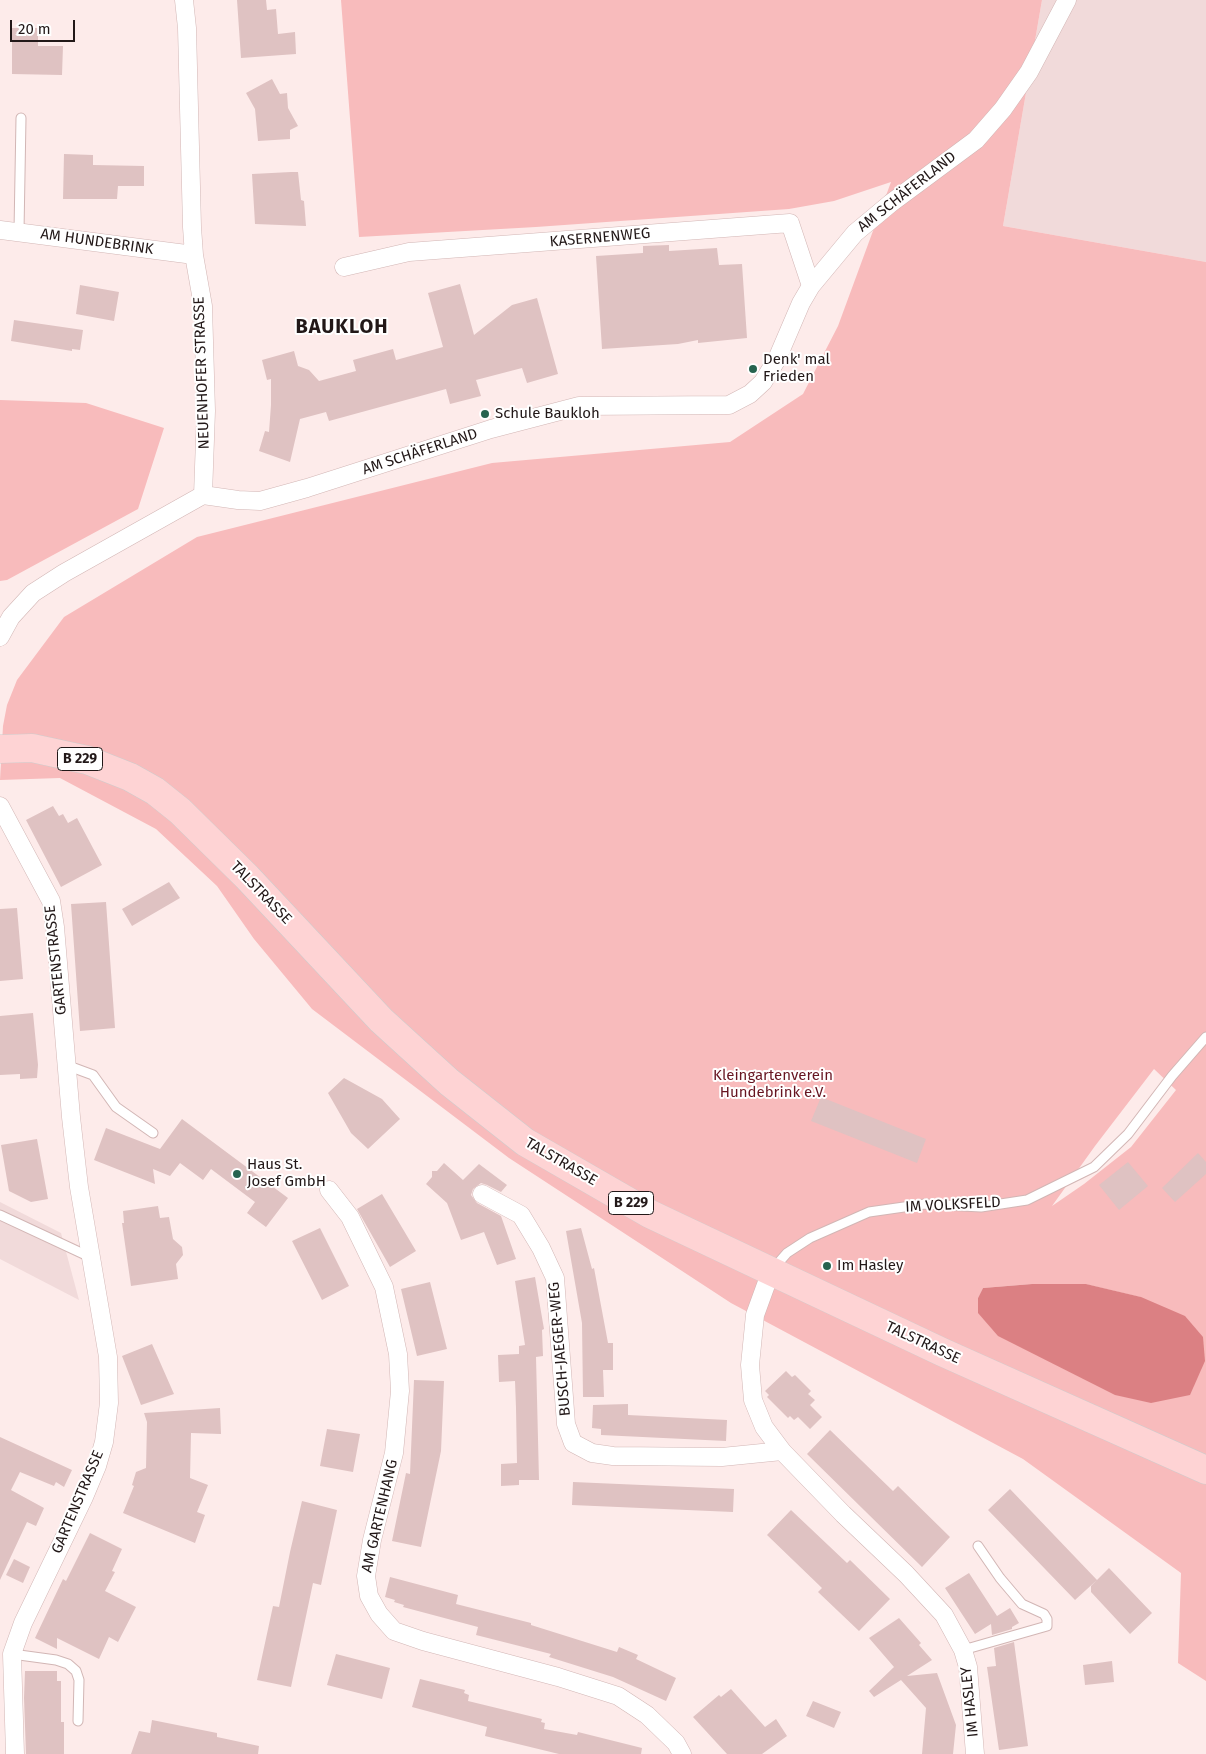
<!DOCTYPE html>
<html>
<head>
<meta charset="utf-8">
<style>
	body { margin:0 }
	#map { position:relative; width:1206px; height:1754px; overflow:hidden; background:#fdebea; font-family:"Fira Sans",sans-serif }
	canvas { display:block }
	.scale { position:absolute; left:10px; top:20px; width:65px; height:22px; box-sizing:border-box; border:2px solid #221818; border-top:0; padding-left:6px; font-size:15px; line-height:18px; white-space:nowrap; color:#221818; -webkit-text-stroke:4px #fff; paint-order:stroke }
</style>
</head>
<body>
<div id="map">
<canvas width="1206" height="1754"></canvas>
<div class="scale">20 m</div>
</div>
<script>
const g = document.querySelector('canvas').getContext('2d');
g.lineJoin = 'round';
function fill(path, color) {
  g.fillStyle = color;
  g.fill(path, 'evenodd');
}
function toPath(rows) {
  const path = new Path2D();
  for (const r of rows) {
    path.moveTo(r[0], r[1]);
    for (let i = 2; i < r.length; i += 2) path.lineTo(r[i], r[i + 1]);
  }
  return path;
}
function strokePath(path, color, width, dash) {
  g.strokeStyle = color;
  g.lineWidth = width;
  g.lineCap = dash ? 'butt' : 'round';
  g.setLineDash(dash || []);
  g.stroke(path);
}
function label(font, color, halo, rows, align = 'center') {
  g.font = font + ' "Fira Sans",sans-serif';
  g.lineWidth = 4;
  g.setLineDash([]);
  g.textBaseline = 'middle';
  g.strokeStyle = halo;
  g.fillStyle = color;
  for (const [text, x, y, turn = 0] of rows) {
    g.save();
    g.translate(x, y);
    g.rotate((+turn || 0) * Math.PI / 180);
    g.textAlign = isNaN(turn) ? turn : align;
    if (halo) g.strokeText(text, 0, 0);
    g.fillText(text, 0, 0);
    g.restore();
  }
}
fill(toPath([
	[1042,0,1206,0,1206,262,1003,226],
	[0,1202,61,1233,79,1300,0,1259]
]), '#f1dada');
fill(toPath([
	[341,0,1042,0,1003,226,1206,262,1206,1681,1178,1663,1181,1573,1023,1459,731,1303,509,1158,312,1009,254,939,217,886,156,829,60,778,0,780,3,726,7,705,17,680,64,617,197,537,492,463,730,442,803,394,838,326,891,182,834,201,789,209,536,227,359,237],
	[1154,1069,1176,1090,1131,1147,1084,1184,1052,1206,1095,1146],
	[1032,1284,1085,1284,1140,1297,978,1298,983,1288],
	[0,400,86,403,164,428,138,509,7,580,0,581]
]), '#f8bbbc');
fill(toPath([
	[1032,1284,1086,1284,1141,1297,1185,1316,1203,1337,1205,1361,1190,1395,1151,1403,1115,1395,998,1336,978,1313,978,1298,983,1288]
]), '#db8083');
fill(toPath([
	[237,0,266,0,267,10,276,9,278,34,295,32,296,54,241,58],
	[12,28,38,28,38,46,63,46,62,75,12,74],
	[272,79,280,94,287,93,288,108,298,126,290,130,290,139,258,141,255,109,246,93],
	[64,154,93,155,93,165,144,166,144,186,118,186,117,199,63,199],
	[291,172,298,172,301,200,304,201,306,226,255,224,252,174],
	[669,245,669,251,717,248,719,265,742,264,747,338,698,343,698,340,678,344,602,349,596,256,643,253,643,246],
	[460,284,474,335,512,305,537,298,558,374,527,383,522,368,476,380,481,396,450,404,446,389,329,421,326,412,300,419,290,462,259,451,265,431,269,432,271,405,271,379,267,380,262,360,294,351,298,366,309,370,319,381,356,371,353,360,393,349,396,360,443,347,428,293],
	[80,285,119,292,114,321,76,314],
	[14,320,83,330,80,350,72,349,72,351,11,341],
	[53,806,59,816,63,814,68,823,77,818,102,865,61,887,26,820],
	[169,882,180,898,132,926,122,909],
	[106,902,115,1028,80,1031,71,904],
	[17,908,23,979,0,981,0,909],
	[33,1013,38,1065,37,1078,20,1079,20,1074,0,1075,0,1016],
	[344,1078,382,1099,400,1119,368,1149,351,1133,328,1093],
	[821,1097,926,1139,917,1163,811,1121],
	[182,1119,288,1198,266,1227,247,1213,255,1202,211,1169,203,1180,180,1163,170,1176,153,1169,155,1184,94,1160,106,1128,160,1149],
	[37,1139,48,1199,31,1202,9,1191,1,1145],
	[1198,1153,1206,1162,1206,1174,1175,1202,1162,1188],
	[1128,1162,1148,1186,1119,1210,1099,1185],
	[444,1163,463,1180,479,1164,507,1185,501,1192,487,1185,481,1183,473,1189,471,1195,477,1203,501,1216,516,1259,497,1265,484,1232,461,1240,447,1203,426,1184,432,1177,432,1171,437,1171],
	[382,1194,416,1251,390,1267,357,1209],
	[158,1206,160,1218,169,1217,173,1239,182,1247,183,1255,176,1264,178,1279,131,1286,122,1223,124,1223,123,1211],
	[320,1228,349,1286,322,1300,292,1241],
	[581,1228,592,1269,594,1268,608,1343,613,1343,613,1370,603,1370,604,1397,583,1397,582,1323,566,1231],
	[535,1277,544,1329,542,1330,543,1356,536,1357,539,1480,519,1480,519,1485,501,1486,501,1464,517,1463,516,1408,515,1381,499,1382,498,1355,519,1354,519,1346,525,1345,515,1281],
	[430,1282,447,1349,417,1356,401,1289],
	[152,1344,174,1394,141,1405,122,1356],
	[786,1371,792,1377,795,1375,811,1391,808,1394,815,1400,810,1405,822,1417,810,1429,798,1417,794,1420,790,1416,788,1418,767,1397,769,1395,765,1391],
	[414,1380,444,1381,441,1451,421,1547,392,1541,406,1473,410,1474],
	[628,1404,628,1415,727,1420,726,1441,601,1435,601,1429,592,1428,593,1405],
	[220,1408,221,1434,191,1433,190,1478,208,1485,197,1512,205,1515,195,1543,123,1513,134,1486,132,1485,136,1472,146,1468,147,1422,144,1413],
	[327,1429,360,1434,353,1472,320,1466],
	[830,1430,893,1491,898,1486,950,1537,922,1567,807,1454],
	[0,1437,72,1470,64,1487,56,1482,54,1486,20,1472,11,1490,44,1508,36,1526,27,1522,0,1580],
	[573,1482,734,1489,733,1512,572,1505],
	[1010,1489,1097,1580,1075,1600,988,1510],
	[302,1501,337,1510,321,1585,313,1583,291,1687,257,1680,273,1606,279,1607,290,1552],
	[791,1510,847,1563,850,1560,890,1599,859,1631,818,1592,822,1588,767,1535],
	[90,1533,122,1549,112,1571,115,1572,105,1591,136,1607,118,1642,109,1637,99,1659,57,1638,57,1649,35,1638,63,1579,66,1581],
	[14,1559,30,1567,23,1583,6,1575],
	[1109,1568,1152,1613,1130,1634,1091,1592,1091,1586],
	[969,1573,997,1616,1010,1608,1019,1623,1012,1627,1012,1629,992,1635,991,1624,975,1634,945,1588],
	[390,1577,458,1595,456,1604,531,1623,531,1625,617,1652,619,1647,638,1655,636,1659,676,1678,666,1701,613,1677,549,1657,551,1654,476,1635,478,1627,403,1607,404,1605,394,1602,395,1600,385,1597],
	[899,1618,921,1643,919,1645,932,1660,907,1676,937,1673,956,1725,953,1754,922,1754,926,1708,901,1680,874,1697,869,1691,894,1667,869,1638],
	[1014,1642,1028,1746,999,1750,987,1667,996,1666,994,1648],
	[336,1654,390,1668,382,1699,327,1685],
	[1112,1661,1114,1682,1085,1685,1083,1665],
	[25,1671,57,1671,57,1681,61,1681,61,1722,64,1722,64,1754,26,1754,24,1698],
	[420,1679,465,1690,464,1693,469,1695,468,1701,542,1719,541,1722,545,1723,544,1729,577,1735,578,1732,642,1748,641,1754,559,1754,485,1736,487,1727,412,1707],
	[731,1689,765,1727,776,1719,787,1736,762,1754,727,1754,693,1717,719,1695,721,1697],
	[813,1701,841,1712,834,1728,806,1716],
	[152,1720,217,1733,217,1737,259,1746,258,1754,131,1754,139,1731,150,1733]
]), '#dfc2c2');
const service = toPath([
	[19,231,21,118],
	[66,1065,93,1075,116,1107,153,1133],
	[0,1215,90,1257],
	[773,1269,787,1253,810,1238,869,1212,925,1204,981,1207,1027,1200,1094,1167,1128,1134,1172,1076,1206,1037],
	[963,1650,1047,1626,1047,1619,1044,1614,1022,1604,1000,1578,978,1546],
	[12,1654,56,1660,68,1664,76,1671,79,1680,78,1721]
]);
const minor = toPath([
	[184,0,187,28,192,227,194,255,203,306,206,411,203,495],
	[0,230,194,255],
	[344,267,409,252,790,223,811,286],
	[203,495,238,500,260,501,307,488,491,429,579,406,729,405,750,394,763,382,777,359,801,303,811,286,855,233,891,203,976,140,1003,109,1029,72,1067,0],
	[0,637,11,617,33,593,64,573,203,495],
	[0,806,51,901,55,927,71,1117,79,1187,108,1357,109,1403,104,1442,97,1466,84,1497,23,1623,12,1654,15,1754],
	[329,1190,350,1217,384,1287,398,1354,400,1391,394,1453,372,1540,366,1576,369,1596,379,1614,394,1631,423,1641,558,1677,618,1696,647,1715,676,1743,682,1754],
	[482,1194,521,1215,541,1248,555,1278,566,1424,573,1443,592,1453,613,1456,722,1457,782,1451],
	[771,1271,755,1315,750,1365,753,1400,764,1427,782,1451,843,1514,906,1574,944,1615,963,1650,968,1667,975,1754]
]);
const primary = toPath([
	[0,749,32,748,87,760,130,777,155,791,180,811,247,877,381,1020,449,1082,525,1142,650,1214,942,1352,1206,1470]
]);
strokePath(service, '#d2b6b5', 11);
strokePath(minor, '#d2b6b5', 19);
strokePath(primary, '#cecccc', 29);
strokePath(service, '#fff', 9);
strokePath(minor, '#fff', 18);
strokePath(primary, '#fed3d4', 28);
for (const [x, y, r, color] of [
	[753,369,5,"#26634f"],
	[485,414,5,"#26634f"],
	[237,1174,5,"#26634f"],
	[827,1266,5,"#26634f"]
]) {
  const dot = new Path2D();
  dot.arc(x, y, r, 0, 2 * Math.PI);
  g.fillStyle = color;
  g.fill(dot);
  strokePath(dot, '#fff', 2);
}
for (const [x, y, w] of [
	[80,759,45],
	[631,1203,45]
]) {
  const box = new Path2D();
  box.roundRect(x - w / 2, y - 11.5, w, 23, 4);
  g.fillStyle = '#fff';
  g.fill(box);
  strokePath(box, '#221818', 1);
}
label('bold 14px', '#221818', null, [
	["B 229",80,759],
	["B 229",631,1203]
]);
label('15px', '#221818', '#fff', [
	["AM SCHÄFERLAND",907,192,-38],
	["KASERNENWEG",600,238,-5],
	["AM HUNDEBRINK",97,242,8],
	["NEUENHOFER STRASSE",202,373,-92],
	["AM SCHÄFERLAND",420,452,-18],
	["TALSTRASSE",261,893,46],
	["GARTENSTRASSE",56,960,-96],
	["TALSTRASSE",561,1162,30],
	["IM VOLKSFELD",953,1205,-3],
	["TALSTRASSE",923,1343,25],
	["BUSCH-JAEGER-WEG",560,1349,-95],
	["GARTENSTRASSE",78,1502,-67],
	["AM GARTENHANG",380,1516,-77],
	["IM HASLEY",970,1702,-96]
]);
label('15px', '#221818', '#fff', [
	["Denk' mal",763,360],
	["Frieden",763,377],
	["Schule Baukloh",495,414],
	["Haus St.",247,1165],
	["Josef GmbH",247,1182],
	["Im Hasley",837,1266]
], 'left');
label('15px', '#671521', '#fff', [
	["Kleingartenverein",773,1076],
	["Hundebrink e.V.",773,1093]
]);
g.letterSpacing = '1px';
label('bold 20px', '#221818', '#fff', [
	["BAUKLOH",342,327]
]);
g.letterSpacing = '0px';
</script>
</body>
</html>
